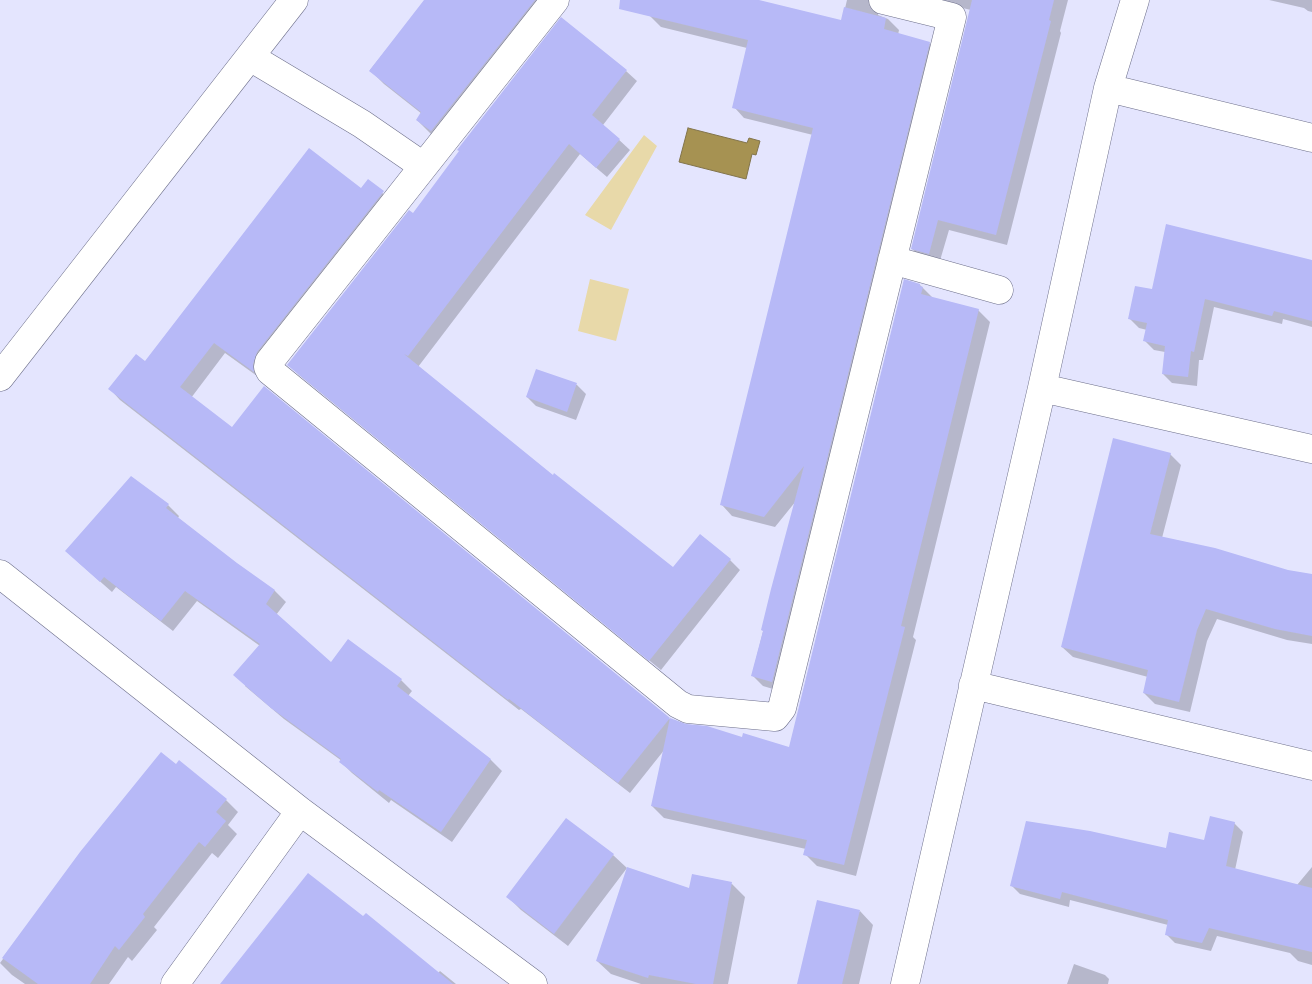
<!DOCTYPE html>
<html>
<head>
<meta charset="utf-8">
<style>
	body { margin:0 }
	canvas { display:block; background:#e4e5fe }
</style>
</head>
<body>
<canvas width="1312" height="984"></canvas>
<script>
const g = document.querySelector('canvas').getContext('2d');
g.lineJoin = 'round';
function fill(path, color) {
  g.fillStyle = color;
  g.fill(path, 'evenodd');
}
function toPath(rows) {
  const path = new Path2D();
  for (const r of rows) {
    path.moveTo(r[0], r[1]);
    for (let i = 2; i < r.length; i += 2) path.lineTo(r[i], r[i + 1]);
  }
  return path;
}
function strokePath(path, color, width, dash) {
  g.strokeStyle = color;
  g.lineWidth = width;
  g.lineCap = dash ? 'butt' : 'round';
  g.setLineDash(dash || []);
  g.stroke(path);
}
fill(toPath([
	[644,135,657,146,611,230,585,215],
	[590,279,629,289,616,341,578,331]
]), '#e8d9a9');
const water = toPath([
	[688,128,747,143,749,138,760,141,756,155,752,154,746,179,679,162,688,128]
]);
fill(water, '#a69252');
strokePath(water, '#82744b', 1);
fill(toPath([
	[426,0,562,0,446,144,431,134,417,120,422,114,384,84,370,70],
	[654,0,753,0,842,21,847,0,883,0,878,8,878,15,888,19,899,30,898,35,929,43,940,54,783,692,763,686,752,675,796,501,775,527,732,516,722,505,813,135,744,118,734,107,747,48,661,27,650,16],
	[928,0,1068,0,1060,31,1061,33,1007,245,949,230,939,264,923,260,912,249,971,10],
	[1269,0,1312,0,1312,12,1308,11,1304,8],
	[626,71,637,81,603,125,630,150,607,177,580,154,418,367,553,477,673,569,730,560,740,570,661,670,299,375,289,364,414,215],
	[368,181,394,203,264,381,225,353,191,398,232,429,264,388,672,721,686,726,790,749,920,285,933,298,978,310,990,322,913,637,916,640,856,876,817,866,805,854,806,849,664,818,652,806,665,749,630,793,521,709,519,710,120,400,110,389,145,363,361,190],
	[1312,261,1312,327,1283,319,1282,324,1214,307,1203,360,1199,360,1197,386,1172,383,1163,374,1165,352,1154,350,1145,341,1147,330,1139,328,1129,318,1153,291],
	[537,370,577,385,586,394,576,420,536,406,527,397],
	[1170,454,1181,465,1162,538,1288,571,1312,575,1312,644,1287,640,1217,619,1207,641,1190,712,1155,704,1144,693,1148,677,1073,657,1062,647],
	[168,505,179,516,178,518,236,564,275,591,286,602,276,615,331,663,401,680,412,691,408,696,491,760,502,771,452,842,391,800,389,803,352,773,341,762,342,761,284,719,245,686,260,646,197,601,173,631,116,587,112,592,78,562],
	[179,762,226,800,238,812,228,825,237,834,218,858,212,853,154,927,157,930,132,961,128,957,109,984,25,984,12,975,0,963,81,853],
	[1234,823,1243,832,1235,870,1297,885,1312,867,1312,965,1298,961,1290,953,1217,936,1211,951,1175,943,1166,934,1168,925,1070,900,1069,907,1020,894,1011,885,1205,841],
	[613,855,627,868,568,946,521,910,508,897],
	[732,884,745,897,728,984,641,984,611,974,597,961,690,890],
	[860,911,873,925,859,984,798,984],
	[1074,964,1105,975,1109,979,1108,984,1067,984],
	[440,971,456,984,221,984,438,973]
]), '#0003');
fill(toPath([
	[424,0,535,0,431,131,416,120,421,112,369,71],
	[620,0,759,0,841,20,844,7,886,18,884,29,930,42,772,682,751,676,763,631,761,630,771,589,804,466,764,517,720,505,813,128,732,108,748,40,619,9],
	[972,0,1054,0,1049,20,1051,21,996,235,938,220,929,254,911,249],
	[561,17,627,70,592,115,620,139,596,168,569,144,408,356,404,354,553,475,554,473,673,567,700,534,731,559,649,661,287,365,409,210,413,213,459,151,457,150],
	[309,148,361,188,368,179,384,191,257,352,253,364,254,372,214,343,180,387,232,427,264,386,670,718,618,783,509,699,508,700,108,389,136,354,145,361],
	[1166,224,1312,260,1312,321,1274,311,1272,316,1205,299,1194,352,1191,351,1188,377,1162,374,1165,346,1143,341,1147,323,1128,319,1135,286,1152,289],
	[904,279,920,284,920,286,923,287,921,294,979,309,901,626,905,627,844,865,803,855,807,840,651,806,670,718,686,724,707,726,742,737,743,733,789,747],
	[536,369,577,383,567,412,526,397],
	[1113,438,1171,453,1150,534,1215,548,1288,570,1312,574,1312,636,1275,629,1206,609,1197,630,1179,702,1143,693,1148,670,1061,647],
	[131,476,169,504,166,508,237,563,275,590,266,604,331,662,348,639,402,679,397,686,491,759,441,832,379,790,378,792,339,762,341,759,271,708,233,675,260,644,185,591,161,621,104,577,100,582,65,551],
	[161,752,176,764,179,760,227,799,216,812,226,821,205,847,199,842,143,914,145,917,119,950,115,946,90,984,38,984,2,958,80,852],
	[1210,816,1235,822,1226,866,1312,888,1312,952,1209,928,1202,943,1165,935,1168,920,1062,892,1060,899,1010,886,1026,821,1090,831,1166,848,1169,832,1204,840],
	[566,818,614,854,554,934,506,897],
	[627,867,689,888,692,874,732,882,713,984,696,984,649,975,648,978,596,961],
	[308,873,363,916,366,913,453,984,220,984],
	[817,900,860,910,842,984,797,984]
]), '#b7b9f7');
const minor = toPath([
	[555,0,269,362,268,367,270,371,678,704,688,709,775,717,782,708,952,17,883,0],
	[250,57,362,124,423,166],
	[1108,88,1312,138],
	[892,260,999,290],
	[0,377,294,0],
	[1042,388,1312,449],
	[0,574,300,811,533,984],
	[973,685,1312,766],
	[175,984,300,811],
	[905,984,1042,388,1108,88,1135,0]
]);
strokePath(minor, '#6d6f8a', 29);
strokePath(minor, '#fff', 28);
</script>
</body>
</html>
